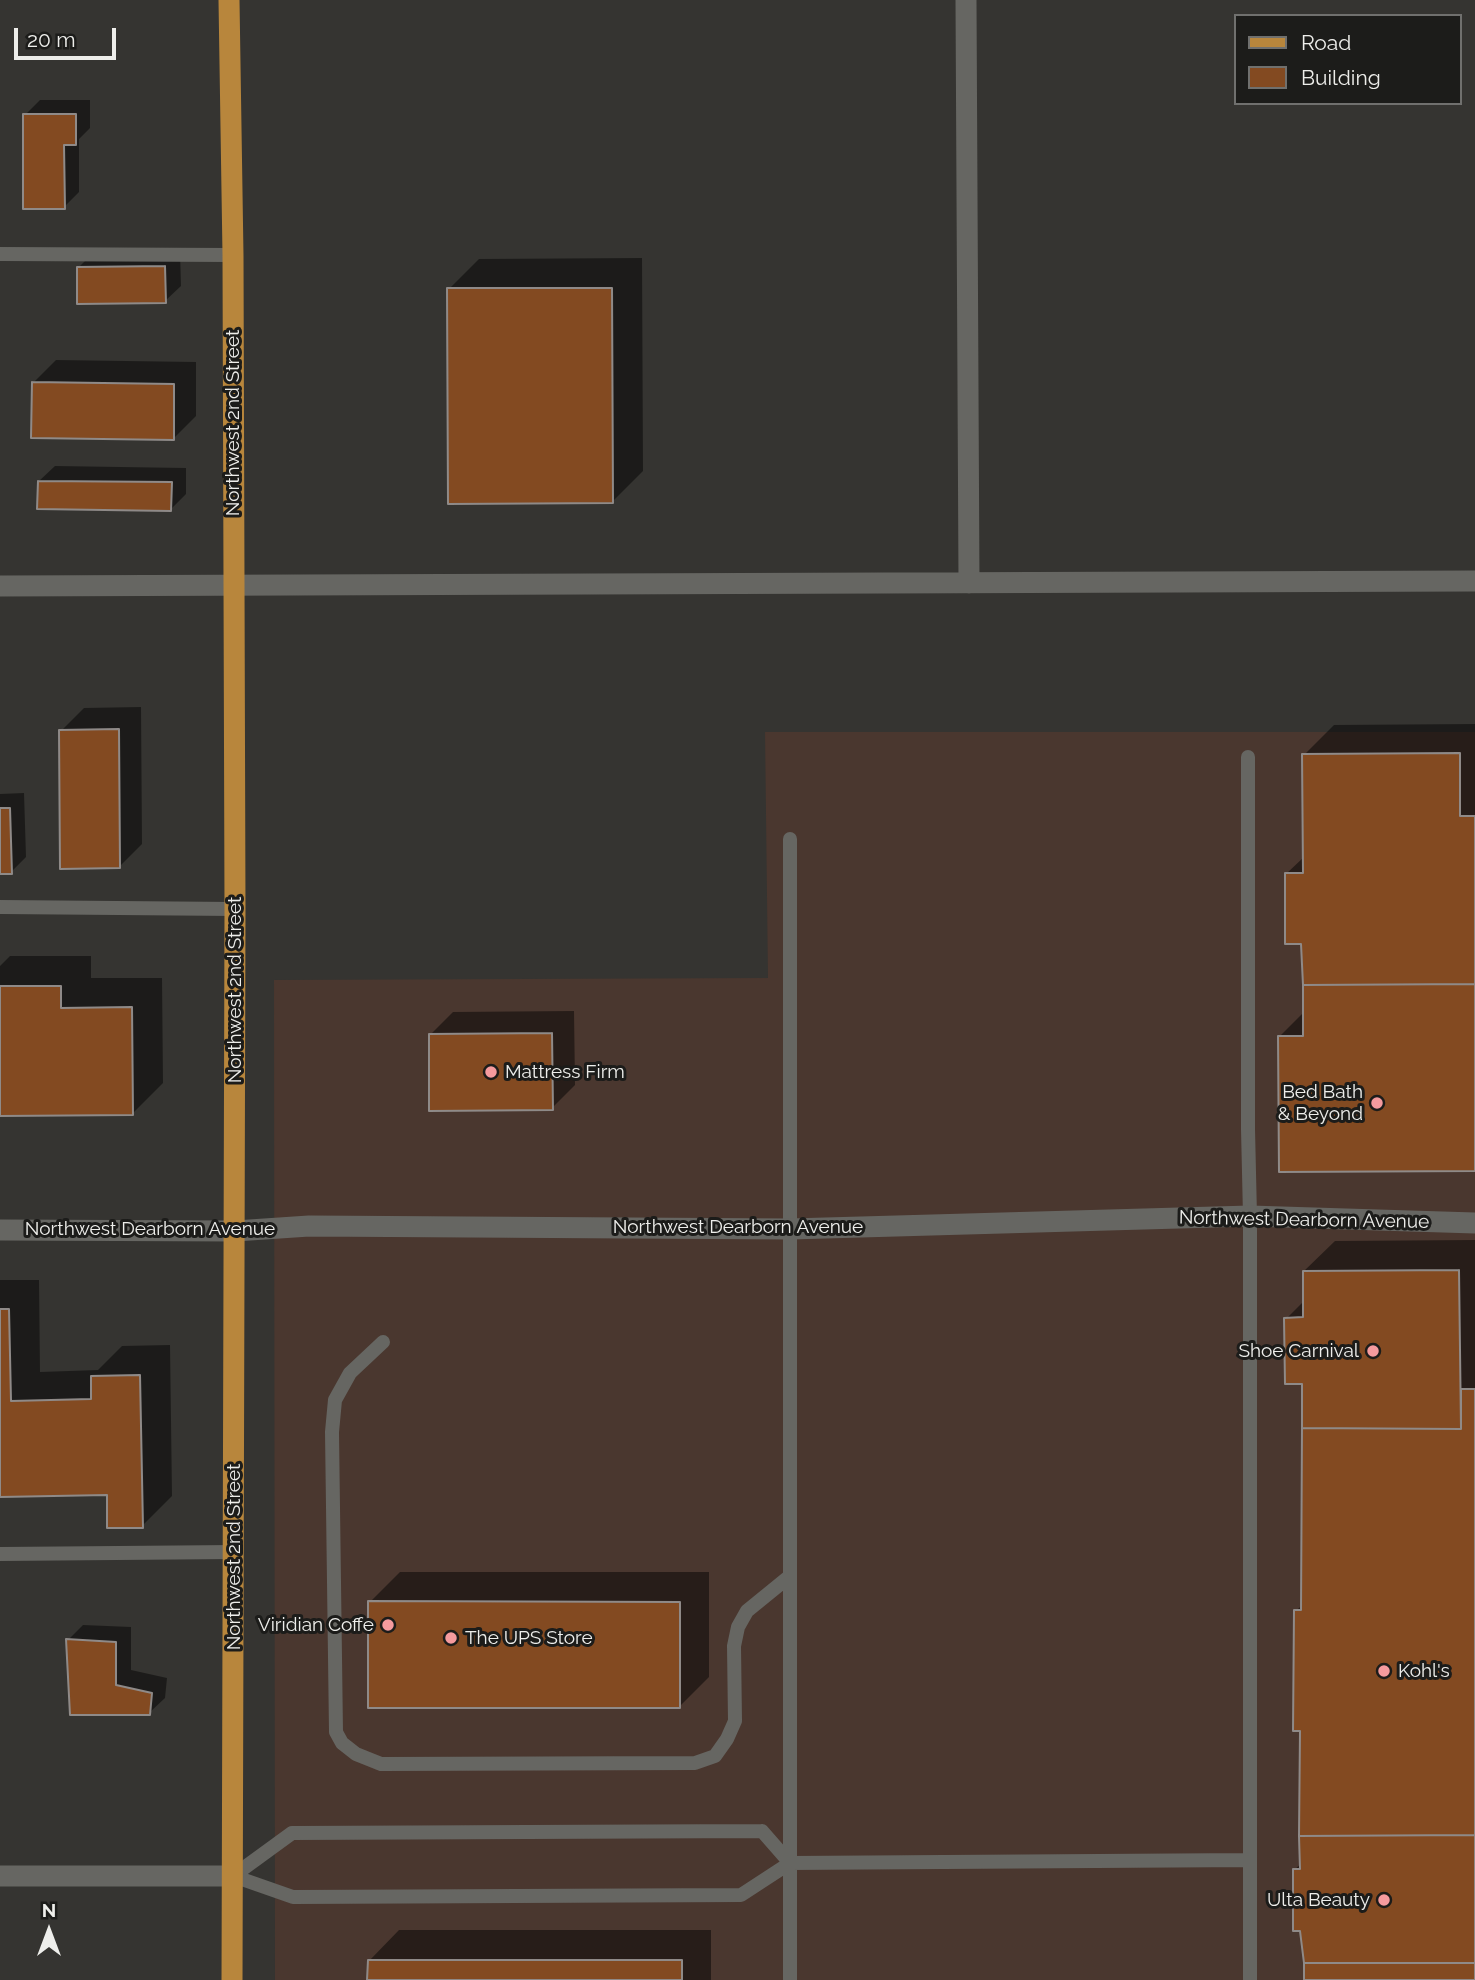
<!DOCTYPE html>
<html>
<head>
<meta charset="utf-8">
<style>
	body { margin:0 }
	#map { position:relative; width:1475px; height:1980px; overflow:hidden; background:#353431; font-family:Raleway,sans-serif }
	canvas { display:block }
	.legend { position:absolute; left:1234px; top:14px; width:228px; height:91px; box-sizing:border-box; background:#1c1c1a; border:2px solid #70706e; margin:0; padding:9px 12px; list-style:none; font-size:21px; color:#eeeeeb }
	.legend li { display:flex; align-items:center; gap:14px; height:35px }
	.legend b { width:35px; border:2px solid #70706e }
	.north { position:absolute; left:14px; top:1896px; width:70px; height:70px; -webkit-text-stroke:5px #1c1c1a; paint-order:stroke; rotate:0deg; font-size:19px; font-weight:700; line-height:28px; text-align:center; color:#eeeeeb }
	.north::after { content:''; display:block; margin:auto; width:24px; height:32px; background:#eeeeeb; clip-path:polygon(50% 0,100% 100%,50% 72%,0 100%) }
	.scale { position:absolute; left:14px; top:28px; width:102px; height:32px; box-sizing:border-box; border:4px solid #eeeeeb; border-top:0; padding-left:9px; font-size:21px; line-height:24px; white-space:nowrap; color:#eeeeeb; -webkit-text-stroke:5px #1c1c1a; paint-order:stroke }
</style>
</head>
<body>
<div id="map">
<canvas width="1475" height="1980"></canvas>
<ul class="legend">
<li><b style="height:9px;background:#b8863c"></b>Road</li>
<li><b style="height:19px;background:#834a21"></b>Building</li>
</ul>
<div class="north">N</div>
<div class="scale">20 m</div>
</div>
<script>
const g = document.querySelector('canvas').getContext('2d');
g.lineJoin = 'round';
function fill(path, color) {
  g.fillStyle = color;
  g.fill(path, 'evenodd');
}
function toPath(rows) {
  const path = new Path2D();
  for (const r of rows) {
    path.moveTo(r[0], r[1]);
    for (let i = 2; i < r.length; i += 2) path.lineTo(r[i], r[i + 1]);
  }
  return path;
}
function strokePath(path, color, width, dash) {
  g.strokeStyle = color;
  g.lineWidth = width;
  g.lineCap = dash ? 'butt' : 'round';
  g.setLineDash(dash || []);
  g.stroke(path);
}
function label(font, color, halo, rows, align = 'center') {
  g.font = font + ' Raleway,sans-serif';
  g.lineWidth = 6;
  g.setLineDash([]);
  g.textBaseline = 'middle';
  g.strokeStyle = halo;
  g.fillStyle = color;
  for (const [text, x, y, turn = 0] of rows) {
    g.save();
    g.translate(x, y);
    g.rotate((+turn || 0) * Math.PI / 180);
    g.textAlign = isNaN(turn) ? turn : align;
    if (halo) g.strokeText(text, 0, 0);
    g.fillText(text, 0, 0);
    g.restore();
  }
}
fill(toPath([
	[765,732,1475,732,1475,1980,275,1980,274,980,768,978]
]), '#4a372f');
fill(toPath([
	[40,100,90,100,90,128,79,139,79,192,64,207,25,115],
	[180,251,181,286,165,301,78,268,94,252],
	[642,258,643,471,613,501,449,289,479,259],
	[56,360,196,362,196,416,173,439,33,383],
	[55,466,186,468,186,494,171,509,39,481],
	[141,707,142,844,119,867,61,731,84,708],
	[1475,724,1475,1169,1280,1036,1304,1012,1303,942,1286,874,1305,856,1304,755,1334,725],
	[24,793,26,857,11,872,0,873,0,794],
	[10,956,91,956,91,978,162,978,163,1083,133,1113,0,1114,0,966],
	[574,1011,575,1085,552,1108,430,1035,453,1012],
	[1475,1240,1475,1980,1305,1980,1305,1963,1294,1870,1302,1863,1302,1730,1296,1611,1303,1604,1304,1382,1286,1319,1305,1300,1304,1271,1335,1241],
	[0,1280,39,1280,40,1372,98,1370,122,1346,170,1345,172,1496,142,1526,109,1493,0,1495],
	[400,1572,709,1572,709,1677,679,1707,370,1602],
	[83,1625,131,1627,131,1670,167,1678,165,1698,149,1713,71,1713,68,1640],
	[399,1930,711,1930,711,1980,369,1980,369,1961]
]), '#0007');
const building = toPath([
	[23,114,76,114,76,145,64,145,65,209,23,209,23,114],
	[165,266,166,303,77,304,77,267,165,266],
	[447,288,612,288,613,503,448,504,447,288],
	[32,382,174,384,174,440,31,438,32,382],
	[38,481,172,482,171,511,37,509,38,481],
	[119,729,120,868,60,869,59,730,119,729],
	[1460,753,1460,816,1475,816,1475,984,1303,985,1301,944,1285,944,1285,873,1303,873,1302,754,1460,753],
	[0,808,10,808,12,874,0,874,0,808],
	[1475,984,1475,1171,1279,1172,1278,1036,1303,1036,1303,985,1475,984],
	[0,986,61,986,61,1008,132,1007,133,1115,0,1116,0,986],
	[552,1033,553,1110,429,1111,429,1034,552,1033],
	[1459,1270,1461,1429,1302,1428,1302,1384,1285,1384,1284,1318,1303,1317,1303,1271,1459,1270],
	[0,1309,9,1309,11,1401,91,1399,91,1376,140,1375,143,1528,107,1528,107,1495,0,1497,0,1309],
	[1461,1389,1475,1389,1475,1835,1299,1836,1300,1731,1293,1731,1294,1610,1301,1610,1302,1428,1461,1429,1461,1389],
	[368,1601,680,1602,680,1708,368,1708,368,1601],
	[66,1639,116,1642,116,1685,152,1693,150,1715,70,1715,66,1639],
	[1475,1835,1475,1963,1304,1963,1300,1931,1293,1931,1293,1869,1300,1869,1299,1836,1475,1835],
	[368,1960,682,1960,682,1980,367,1980,368,1960],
	[1304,1963,1475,1963,1475,1980,1304,1980,1304,1963]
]);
fill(building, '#834a21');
strokePath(building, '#8f8a88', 2);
strokePath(toPath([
	[0,254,233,255],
	[1248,757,1248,1129,1250,1216,1250,1980],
	[790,839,790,1980],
	[0,907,235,909],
	[383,1342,350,1373,335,1400,332,1432,336,1732,342,1743,356,1754,381,1764,695,1763,715,1756,727,1739,735,1721,734,1646,738,1627,747,1611,790,1576],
	[0,1554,234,1552],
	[762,1831,790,1863,741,1895,293,1897,233,1876,292,1833,762,1831],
	[790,1863,1250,1860]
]), '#666662', 14);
strokePath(toPath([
	[966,0,969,583],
	[0,586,1475,581],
	[0,1230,235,1231,309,1226,790,1229,1250,1216,1475,1223],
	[0,1876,233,1876]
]), '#666662', 21);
strokePath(toPath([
	[229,0,233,255,235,909,232,1980]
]), '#b8863c', 21);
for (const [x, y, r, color] of [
	[491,1072,7,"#f59b9e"],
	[1377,1103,7,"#f59b9e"],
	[1373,1351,7,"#f59b9e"],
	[388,1625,7,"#f59b9e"],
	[451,1638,7,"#f59b9e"],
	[1384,1671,7,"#f59b9e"],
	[1384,1900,7,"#f59b9e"]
]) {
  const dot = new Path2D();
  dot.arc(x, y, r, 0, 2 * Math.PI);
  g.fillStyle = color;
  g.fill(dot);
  strokePath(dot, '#1c1c1a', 2.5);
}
label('19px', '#eeeeeb', '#1c1c1a', [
	["Northwest 2nd Street",233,423,-90],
	["Northwest 2nd Street",235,990,-90],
	["Northwest Dearborn Avenue",1304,1220,1],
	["Northwest Dearborn Avenue",738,1227],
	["Northwest Dearborn Avenue",150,1229],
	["Northwest 2nd Street",234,1557,-90]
]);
label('19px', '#eeeeeb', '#1c1c1a', [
	["Mattress Firm",505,1072,"left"],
	["Bed Bath",1363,1092],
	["& Beyond",1363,1114],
	["Shoe Carnival",1359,1351],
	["Viridian Coffe",374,1625],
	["The UPS Store",465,1638,"left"],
	["Kohl's",1398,1671,"left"],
	["Ulta Beauty",1370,1900]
], 'right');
</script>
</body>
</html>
